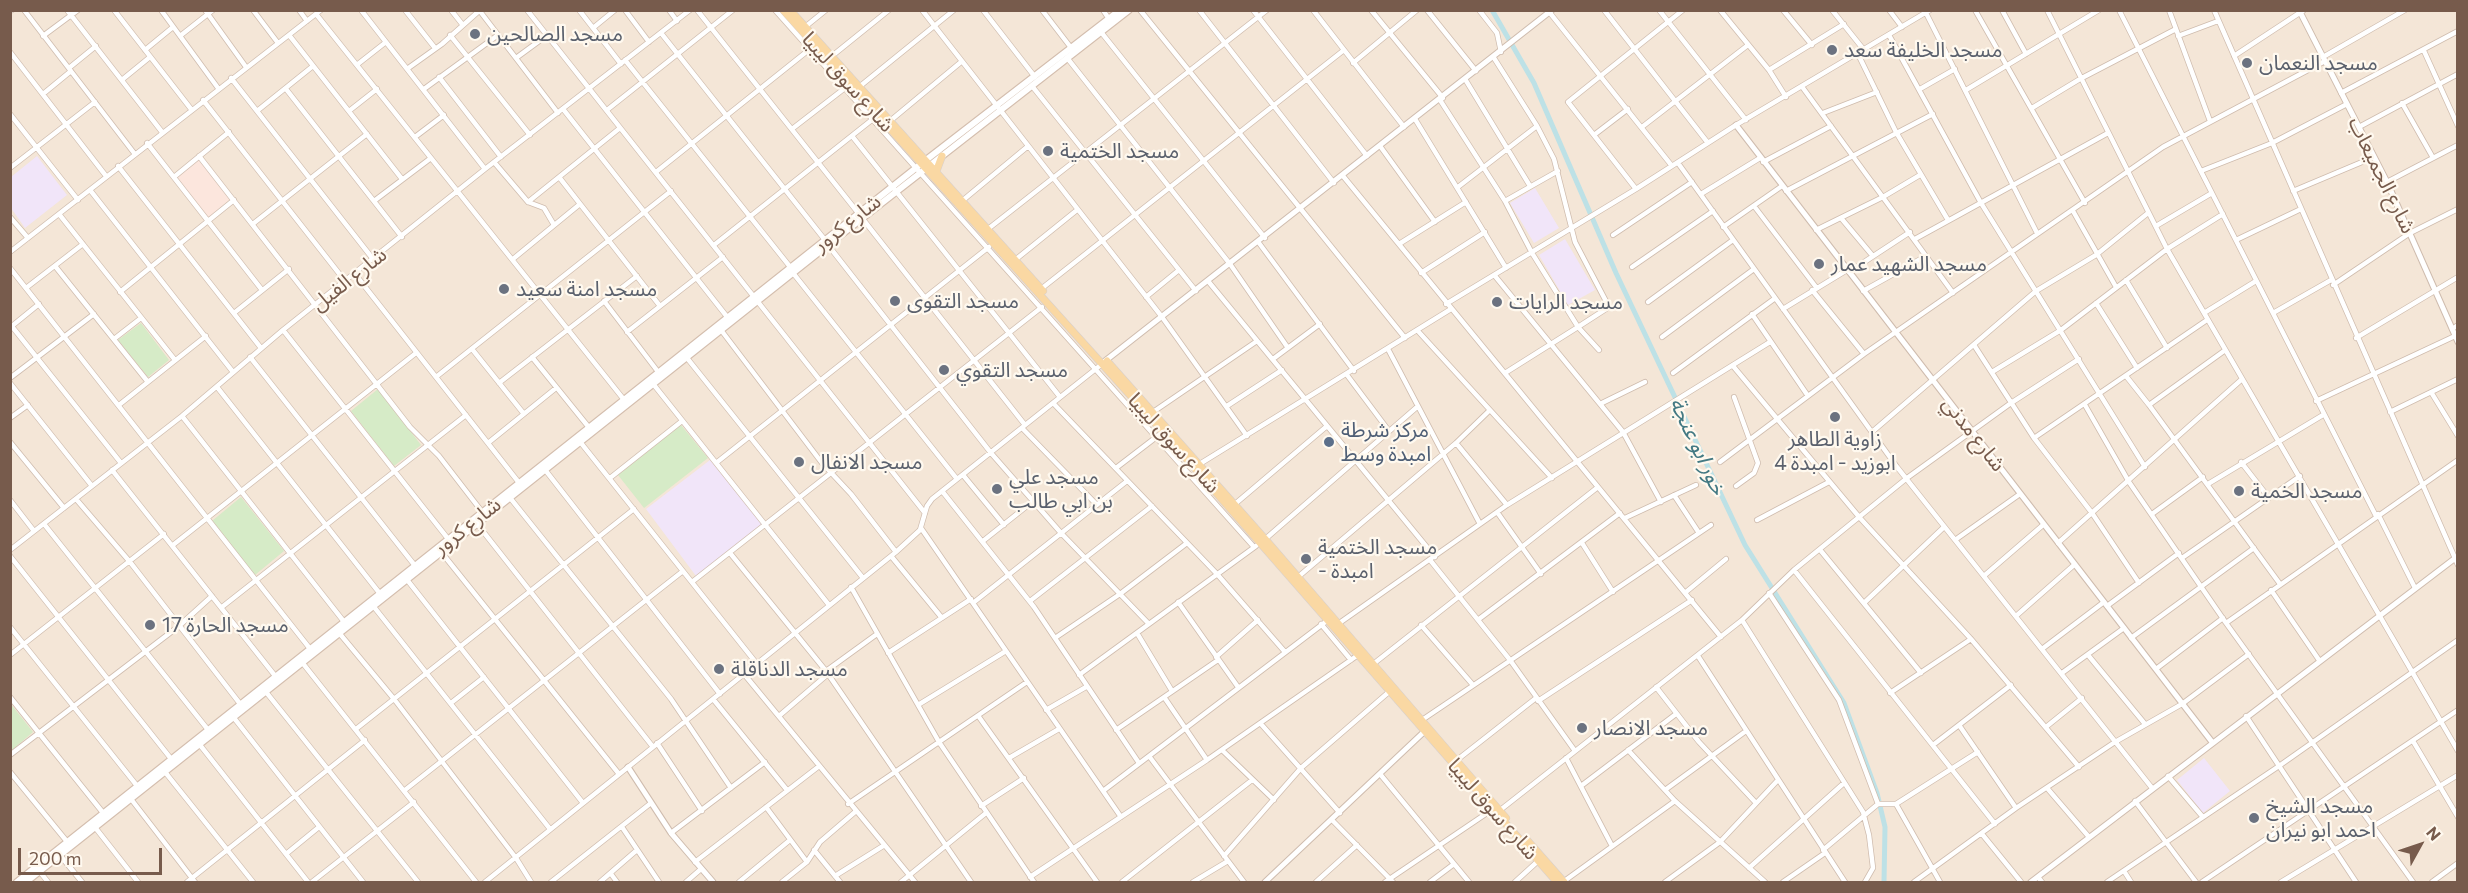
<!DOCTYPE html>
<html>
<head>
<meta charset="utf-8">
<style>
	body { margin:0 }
	#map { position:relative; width:2468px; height:893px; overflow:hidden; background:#fcf4e9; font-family:Commissioner,sans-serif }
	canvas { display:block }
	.frame { position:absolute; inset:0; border:12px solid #775b4c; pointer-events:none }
	.north { position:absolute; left:2390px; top:815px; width:60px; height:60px; -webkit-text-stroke:4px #fff9ef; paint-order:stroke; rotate:50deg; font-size:16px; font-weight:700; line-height:24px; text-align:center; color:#775b4c }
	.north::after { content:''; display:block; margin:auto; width:21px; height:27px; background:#775b4c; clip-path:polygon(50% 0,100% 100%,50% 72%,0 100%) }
	.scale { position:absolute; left:18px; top:848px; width:144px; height:27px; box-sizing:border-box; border:3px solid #775b4c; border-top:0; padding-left:8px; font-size:18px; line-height:21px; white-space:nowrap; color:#775b4c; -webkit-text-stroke:4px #fff9ef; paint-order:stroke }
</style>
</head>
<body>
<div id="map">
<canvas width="2468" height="893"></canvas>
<div class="frame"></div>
<div class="north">N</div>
<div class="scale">200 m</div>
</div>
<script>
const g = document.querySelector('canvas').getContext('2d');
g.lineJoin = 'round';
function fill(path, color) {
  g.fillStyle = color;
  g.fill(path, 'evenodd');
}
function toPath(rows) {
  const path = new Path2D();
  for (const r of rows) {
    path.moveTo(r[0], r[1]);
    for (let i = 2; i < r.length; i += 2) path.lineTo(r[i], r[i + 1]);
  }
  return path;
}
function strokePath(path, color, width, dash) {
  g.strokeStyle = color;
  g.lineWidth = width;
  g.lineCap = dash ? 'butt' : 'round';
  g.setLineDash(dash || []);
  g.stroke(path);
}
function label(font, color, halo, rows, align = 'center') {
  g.font = font + ' Commissioner,"Noto Sans Arabic",sans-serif';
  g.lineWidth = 4.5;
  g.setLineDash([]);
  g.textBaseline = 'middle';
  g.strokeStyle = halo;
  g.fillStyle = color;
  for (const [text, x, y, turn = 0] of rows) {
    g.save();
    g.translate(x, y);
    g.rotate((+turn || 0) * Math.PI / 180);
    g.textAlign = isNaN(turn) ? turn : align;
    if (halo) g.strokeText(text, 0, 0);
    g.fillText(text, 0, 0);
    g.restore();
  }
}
fill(toPath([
	[10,11,2457,11,2457,882,11,882]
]), '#f4e6d7');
fill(toPath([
	[200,159,230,199,209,218,176,178]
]), '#fce6dd');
fill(toPath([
	[37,156,67,195,25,228,11,208,11,177],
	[1535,188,1559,228,1534,243,1510,203],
	[1565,239,1595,290,1568,305,1539,255],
	[710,460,763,525,696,576,646,509],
	[2204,758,2230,791,2203,813,2177,780]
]), '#f1e5f9');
fill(toPath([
	[141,323,169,360,148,377,118,340],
	[378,389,421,445,394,466,351,411],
	[681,425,708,458,644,508,618,475],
	[241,497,284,551,255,575,212,521],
	[10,703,33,732,11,751,10,751]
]), '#d6ebc7');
strokePath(toPath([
	[1492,10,1534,83,1616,273,1745,545,1844,703,1877,793,1885,827,1884,882]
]), '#bde1e6', 5);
const minor = toPath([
	[24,10,134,153],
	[67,10,162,132],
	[114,10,191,109],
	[161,10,218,88],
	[205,10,246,67],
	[253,10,278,43],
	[299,10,307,21],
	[361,10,485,169],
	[405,10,435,48],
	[451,10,462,24],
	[479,10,558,113],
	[527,10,925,513],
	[579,10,621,64],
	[625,10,649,42],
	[669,10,677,21],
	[697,10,859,214],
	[775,10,1254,547],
	[922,10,1162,317,1247,436],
	[983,10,1035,77],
	[1042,10,1072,49],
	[1103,10,1109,19],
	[1140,10,1405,338],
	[1199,10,1334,183],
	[1253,10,1367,156],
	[1313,10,1404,127],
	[1371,10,1443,98],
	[1427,10,1476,71],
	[1479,10,1497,33,1501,52],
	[1604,10,1708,143],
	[1659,10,1746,120],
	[1720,10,1769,70,1786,97],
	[1783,10,1812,45],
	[1832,10,1864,50],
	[1889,10,1902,27],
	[1975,10,2085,203],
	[2002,10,2026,54],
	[2047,10,2167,249,2458,751],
	[2119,10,2376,516],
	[2169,10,2210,121],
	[2214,10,2458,565],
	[10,11,12,10],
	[1550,13,1672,166],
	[1926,13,2037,233],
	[316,14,625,401],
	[805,27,826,10],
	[593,28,615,10],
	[1101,32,1265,238],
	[661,33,825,240],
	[289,35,402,179],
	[450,35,530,135],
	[1889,35,1981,203,2145,467],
	[43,36,78,10],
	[180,36,213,10],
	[2178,36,2218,21],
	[145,50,173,27],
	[2424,51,2458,126],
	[10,52,106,176],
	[1858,54,1896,132,1948,220],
	[832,56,889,10],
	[2234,56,2304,10],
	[2323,57,2405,10],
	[516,58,546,36],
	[1494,58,1537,126,1554,159,1575,242,1609,307,1578,327,1599,350],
	[1068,59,1230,264,1288,348],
	[625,60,791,268],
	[1353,63,1417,10],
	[358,64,386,42],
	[69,68,96,46],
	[407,69,442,44,479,11],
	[1769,70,1844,24],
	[439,77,501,157],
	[231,78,373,259],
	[123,79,150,57],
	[1465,79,1530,186],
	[1032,86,1196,291],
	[859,87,954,10],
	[1803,88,1953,293],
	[286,89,402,237],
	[424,89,498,35],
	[1920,89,1955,69],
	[1966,90,2099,10],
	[2341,93,2458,31],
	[43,94,71,71],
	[203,100,345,281],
	[1440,100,1505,201,1532,253,1578,327,1505,373],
	[2402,103,2432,156],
	[2032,108,2080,79,2176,29],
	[563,109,728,318],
	[607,110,733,10],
	[257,111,313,66],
	[349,111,377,89],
	[1823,113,1877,92],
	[10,114,78,200],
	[1415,119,1506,268],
	[890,121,961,62],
	[1642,127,1748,45],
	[2359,127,2458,74],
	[792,129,845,88],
	[1594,135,1628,109],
	[852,136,1060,397],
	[415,137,444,115],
	[147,143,262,290],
	[1380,146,1435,222],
	[199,156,410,427,439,456,483,513],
	[494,162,528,202,544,208,554,225],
	[1763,162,1831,126],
	[1678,163,1897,467,2152,788],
	[118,166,261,348],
	[10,168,95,102],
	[2201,171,2272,143,2347,104],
	[656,172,810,49],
	[1343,176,1721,637],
	[174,177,229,132],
	[559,177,660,306],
	[2387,182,2458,145],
	[1458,187,1537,126],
	[1636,189,1568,102,1683,10],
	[90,190,233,372],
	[1786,191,1933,114],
	[2293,191,2374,157],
	[1701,194,1760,158],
	[374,201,431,158],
	[962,201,1027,147],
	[1505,201,1558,171],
	[528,202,620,128],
	[1754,206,1816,287],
	[2073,211,2116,287],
	[59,214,175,360],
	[10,217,28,238],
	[862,218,1025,425],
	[1841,218,1872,255],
	[254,223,367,134],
	[2156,226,2212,193],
	[1723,227,1782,186],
	[988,229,1267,10],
	[1816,230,1883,197,1920,175],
	[1613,235,1692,182],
	[1915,239,2108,133],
	[2236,240,2301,209],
	[1259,243,1354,371],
	[1399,244,1466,202],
	[714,245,873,119],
	[828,245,991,453,1061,533,1149,624],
	[10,252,321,10],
	[513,259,580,204],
	[1015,260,1077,210],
	[55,266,148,382],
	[1632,267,1713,211],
	[10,268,311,650],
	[1849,272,1910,232],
	[793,273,957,479],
	[1421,273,1485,232],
	[355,274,520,484],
	[1495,276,1623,432,1661,502],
	[2126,280,2167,348],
	[1208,281,1435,557],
	[2333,285,2410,233,2458,209],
	[26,288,83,244],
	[1041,289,1344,50],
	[1812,290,1864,354],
	[1863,291,1926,256],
	[120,292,234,200],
	[1146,297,1179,270],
	[604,301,659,373],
	[1648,302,1733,240],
	[2096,303,2137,368],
	[1446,304,1636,189,1736,125,1930,10],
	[1783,309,1847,270],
	[234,313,289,269],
	[2204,313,2256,281],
	[2273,313,2331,280],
	[1752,314,1808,396],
	[10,324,121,463],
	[12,326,39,304],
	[2452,329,2458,325],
	[283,330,449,540],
	[721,330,822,463,851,494,896,552],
	[1417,330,1552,478],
	[627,332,723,257],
	[1662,337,1754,269],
	[2356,338,2458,277],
	[114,339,141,318],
	[1974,345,2034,438,2092,513,2139,583],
	[472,349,524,414],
	[1388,349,1480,524],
	[250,357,416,567],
	[532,357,591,430],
	[687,358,863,578],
	[1273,359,1320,324],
	[1733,366,1860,518,1971,639,2079,767],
	[1992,372,2061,330,2167,249,2223,214],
	[1673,373,1774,299],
	[1347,375,1389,431],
	[2126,376,2149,405,2280,584],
	[436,377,671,191],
	[10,378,94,314],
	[10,383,92,486],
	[499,383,637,276],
	[654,385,829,605],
	[217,387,381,595],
	[2431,392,2458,436],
	[1734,397,1758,463,1754,473,1736,486],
	[2316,401,2455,336],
	[1053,403,1217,574,1285,652],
	[1600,404,1645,382],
	[119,405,206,336],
	[2085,405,2129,482,2226,623,2413,882],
	[2149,405,2224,351],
	[1227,406,1282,370],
	[1153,412,1257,341],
	[2390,412,2458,379],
	[182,416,345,623],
	[10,418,28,405],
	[1022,428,1097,505],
	[1872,432,2036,291,2096,255,2148,213],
	[2034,438,2207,320],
	[10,442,64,508],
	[488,443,556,388],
	[581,443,757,664],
	[1456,443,1507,505],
	[1720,462,1864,354,2163,147,2325,61],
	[2241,462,2269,498],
	[716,463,989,247],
	[1198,465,1451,309],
	[1116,468,1159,435],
	[112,470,276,677],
	[546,471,720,694],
	[963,475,1004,525],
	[610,478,682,421],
	[2208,484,2323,415],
	[942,491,1034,607,1139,763],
	[1674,495,1699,533],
	[76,499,130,562,241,705],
	[511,499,671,699,731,788],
	[10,500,34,531],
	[1235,504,1327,426],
	[1497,512,1541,574],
	[2152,514,2203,477],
	[2378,514,2415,588],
	[1625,518,1696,485],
	[1757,520,1829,482],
	[44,524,209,731],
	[478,525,653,747],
	[921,528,1121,817],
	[1955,540,2020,494],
	[983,541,1032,502],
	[1263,541,1417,407],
	[1582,543,1613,592],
	[2058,543,2241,380],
	[173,545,416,353],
	[10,550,182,416,283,330,485,169,690,10],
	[1821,551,1921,673],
	[442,553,619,774],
	[730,553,826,671,971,882],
	[10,556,172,760],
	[891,556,942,618],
	[2182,558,2300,476],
	[1430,560,1510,660,1575,751],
	[1985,575,2043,525],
	[1298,577,1456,443,1490,410],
	[408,581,583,803],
	[692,582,1042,307],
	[851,587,939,742,1034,882],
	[2271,590,2319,660],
	[1686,592,1726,559],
	[1769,593,1839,700,1878,804],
	[1030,601,1152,506],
	[1178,602,1238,687],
	[973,603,1127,481],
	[1864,603,1943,528],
	[2107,606,2179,553],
	[222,607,466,415],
	[374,607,550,829],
	[2016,616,2074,565],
	[1479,619,1620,513],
	[1742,620,1863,812,1869,835,1873,868,1865,882],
	[2226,623,2458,460],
	[1321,624,1351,660],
	[1338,624,1507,505,1770,342],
	[1421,625,1473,685],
	[10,627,138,787],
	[1137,633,1172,691],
	[340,634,394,699,516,858,531,882],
	[1055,638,1120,594,1187,543],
	[2131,638,2254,548],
	[2042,649,2104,602],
	[888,653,971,599],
	[10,655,164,534],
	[2088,655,2145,724],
	[1698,656,1845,882],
	[1216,657,1258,620],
	[301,661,476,882],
	[1372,665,1598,487],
	[2156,669,2223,618],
	[826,671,877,634],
	[2062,673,2124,628],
	[744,674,915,882],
	[1079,675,1256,546],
	[1656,687,1699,742,1756,803],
	[266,692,418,882],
	[1890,693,1971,639],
	[10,697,104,814],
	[1164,697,1207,760],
	[713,699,787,790],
	[1538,701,1692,600],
	[451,703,484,677],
	[918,705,1006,651],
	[1046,710,1086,687],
	[779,716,828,674],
	[2246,716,2356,882],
	[979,717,1097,882],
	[234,718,363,882],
	[1422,720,1711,525],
	[1261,724,1340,813],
	[1959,725,2016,808],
	[2046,727,2082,698],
	[356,729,634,509],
	[1116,730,1218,660],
	[2413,741,2458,817],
	[657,743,702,811],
	[200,745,308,882],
	[1933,745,2011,685],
	[1222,750,1274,800],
	[1628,750,1675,801,1765,882],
	[10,755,179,626,212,596],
	[1149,756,1244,882],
	[1009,758,1059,729],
	[1566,758,1612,846],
	[1457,760,1536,698],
	[10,772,69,844],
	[165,772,253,882],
	[1380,774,1469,882],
	[2168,776,2202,816],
	[1581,786,1676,714],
	[2047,788,2089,837],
	[405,790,683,571],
	[1665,790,1746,731],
	[1103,791,1328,620],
	[131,799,195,882],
	[2135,801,2196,882],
	[848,804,1027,682],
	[1896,804,1978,752],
	[981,806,1024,778],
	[766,807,807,862],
	[1499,811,1742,620,1794,570],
	[1332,820,1393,882],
	[1995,824,1794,570,1907,478,2011,403,2079,359],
	[94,826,138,882],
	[622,827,659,882],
	[671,833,765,762],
	[1982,834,2021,882],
	[814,850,840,882],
	[1823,850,1878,804,1896,804,1940,882],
	[59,854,82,882],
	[286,854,319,827],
	[1224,856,1301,768,1390,691],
	[695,862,818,767],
	[1749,868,1844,783],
	[2124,871,2131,882],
	[40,872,48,882],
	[611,874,617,882],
	[835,876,883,846],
	[1030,877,1207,760,1358,655],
	[2038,877,2042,882],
	[187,882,365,740],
	[312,882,414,802],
	[485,882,896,552,920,530,927,506,932,499,1102,364],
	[551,882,651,803],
	[600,882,637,850],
	[686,882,701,869],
	[739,882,790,840],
	[782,882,807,862,820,842,855,812],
	[901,882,986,813],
	[1122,882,1252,780],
	[1193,882,1228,861],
	[1316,882,1357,845],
	[1385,882,1493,809],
	[1430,882,1454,864],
	[1515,882,1538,861],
	[1563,882,1675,801],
	[1665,882,1720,842,1778,780],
	[1783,882,1825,853],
	[1914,882,2016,808,2115,742,2182,704,2249,654],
	[2107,882,2279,766,2458,640],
	[2202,882,2458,710],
	[2281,882,2458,775],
	[2432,882,2458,863]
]);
const tertiary = toPath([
	[2299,10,2387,182,2458,342],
	[1736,125,2212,742],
	[1105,361,1552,10],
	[628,767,671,833,713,882],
	[1265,882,1427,729],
	[2031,882,2458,556]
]);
const secondary = toPath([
	[17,882,926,160,1120,10],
	[26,882,828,245,1129,10]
]);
const primary = toPath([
	[783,10,1149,416,1557,882],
	[790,10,1043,291],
	[936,172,942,156],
	[1107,361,1265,539,1506,818],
	[1526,839,1564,882]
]);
strokePath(minor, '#cfbcae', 6);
strokePath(tertiary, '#cfbcae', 7);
strokePath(secondary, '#d4beae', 8);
strokePath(primary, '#d9d1cd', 8);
strokePath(minor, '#fff', 4.5);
strokePath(tertiary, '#fff', 5);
strokePath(secondary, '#fff', 6);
strokePath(primary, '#fad8a3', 7);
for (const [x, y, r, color] of [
	[475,34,6,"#6b7280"],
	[1832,50,6,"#6b7280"],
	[2247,63,6,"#6b7280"],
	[1048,151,6,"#6b7280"],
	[1819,264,6,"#6b7280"],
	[504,289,6,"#6b7280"],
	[895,301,6,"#6b7280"],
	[1497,302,6,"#6b7280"],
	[944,370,6,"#6b7280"],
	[1835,417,6,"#6b7280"],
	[1329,442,6,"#5c6f8a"],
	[799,462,6,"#6b7280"],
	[997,489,6,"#6b7280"],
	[2239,491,6,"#6b7280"],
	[1306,559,6,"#6b7280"],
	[150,625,6,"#6b7280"],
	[719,669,6,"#6b7280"],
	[1582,728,6,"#6b7280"],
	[2254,818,6,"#6b7280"]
]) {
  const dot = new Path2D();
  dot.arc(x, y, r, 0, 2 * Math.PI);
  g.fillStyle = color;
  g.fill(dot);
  strokePath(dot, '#fff9ef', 2);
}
label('21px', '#5b616d', '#fff9ef', [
	["مسجد الصالحين",487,34],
	["مسجد الخليفة سعد",1844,50],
	["مسجد النعمان",2259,63],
	["مسجد الختمية",1060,151],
	["مسجد الشهيد عمار",1831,264],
	["مسجد امنة سعيد",516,289],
	["مسجد التقوى",907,301],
	["مسجد الرايات",1509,302],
	["مسجد التقوي",956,370],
	["زاوية الطاهر",1835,439,"center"],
	["ابوزيد - امبدة 4",1835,463,"center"],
	["مسجد الانفال",811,462],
	["مسجد علي",1009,477],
	["بن ابي طالب",1009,501],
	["مسجد الخمية",2251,491],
	["مسجد الختمية",1318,547],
	["- امبدة",1318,571],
	["مسجد الحارة 17",162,625],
	["مسجد الدناقلة",731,669],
	["مسجد الانصار",1594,728],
	["مسجد الشيخ",2266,806],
	["احمد ابو نيران",2266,830]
], 'left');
label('21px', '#775b4c', '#fff9ef', [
	["شارع سوق ليبيا",848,82,48],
	["شارع الجميعاب",2382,175,64],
	["شارع كرور",847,223,-38],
	["شارع الفيل",349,279,-38],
	["شارع مدني",1974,434,52],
	["شارع سوق ليبيا",1174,443,48],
	["شارع كرور",467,526,-38],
	["شارع سوق ليبيا",1493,809,49]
]);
label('21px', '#4e5e75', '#fff9ef', [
	["مركز شرطة",1341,430],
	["امبدة وسط",1341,454]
], 'left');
label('italic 22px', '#437983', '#fff9ef', [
	["خور ابو عنجة",1698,446,65]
]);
</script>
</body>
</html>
